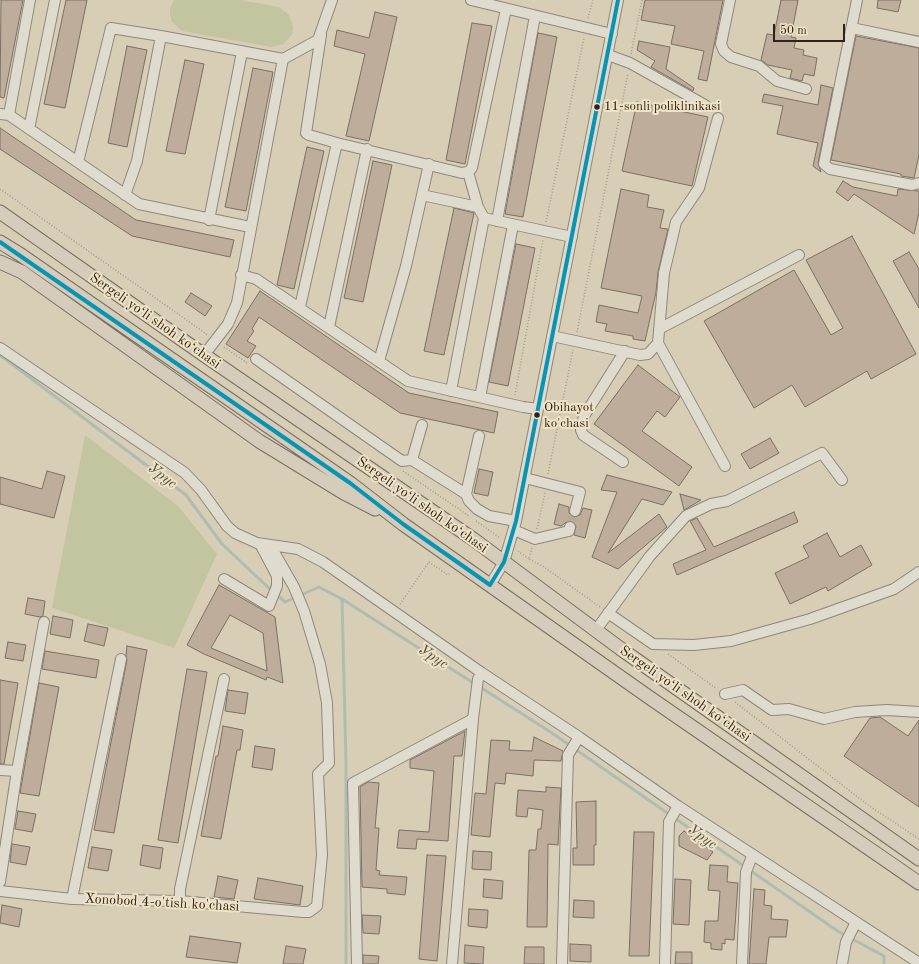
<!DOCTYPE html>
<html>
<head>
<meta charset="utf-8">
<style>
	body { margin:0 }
	#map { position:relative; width:919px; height:964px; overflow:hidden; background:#d8ceb6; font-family:"Old Standard TT",serif }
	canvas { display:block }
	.scale { position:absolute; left:773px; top:24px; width:72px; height:18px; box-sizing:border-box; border:2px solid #322118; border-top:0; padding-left:5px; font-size:12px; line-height:14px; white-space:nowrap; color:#322118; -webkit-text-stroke:3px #efe3c6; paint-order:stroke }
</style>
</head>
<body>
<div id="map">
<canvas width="919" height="964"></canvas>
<div class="scale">50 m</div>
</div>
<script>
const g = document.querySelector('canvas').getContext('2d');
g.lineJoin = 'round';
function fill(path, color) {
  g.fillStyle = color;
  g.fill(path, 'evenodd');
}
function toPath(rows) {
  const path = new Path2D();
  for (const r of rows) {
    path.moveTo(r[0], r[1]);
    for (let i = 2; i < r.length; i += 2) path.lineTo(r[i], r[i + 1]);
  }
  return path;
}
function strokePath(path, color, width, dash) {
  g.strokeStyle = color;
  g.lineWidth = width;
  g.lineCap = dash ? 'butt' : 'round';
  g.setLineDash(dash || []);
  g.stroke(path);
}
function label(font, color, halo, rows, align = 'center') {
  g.font = font + ' "Old Standard TT",serif';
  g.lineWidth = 4;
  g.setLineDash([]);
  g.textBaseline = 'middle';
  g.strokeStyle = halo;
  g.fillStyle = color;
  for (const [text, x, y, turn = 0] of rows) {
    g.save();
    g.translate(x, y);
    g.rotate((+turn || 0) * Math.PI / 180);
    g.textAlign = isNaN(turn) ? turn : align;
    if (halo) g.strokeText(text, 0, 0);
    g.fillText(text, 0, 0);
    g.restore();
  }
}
fill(toPath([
	[174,0,240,0,279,7,289,15,293,27,292,34,284,44,271,47,182,31,172,22,170,15,170,8],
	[85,435,178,506,217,554,174,648,52,608]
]), '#c2c59f');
strokePath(toPath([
	[0,355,186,495,222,544,272,591],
	[277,595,285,602,319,587,342,599,475,684],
	[342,599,346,763,346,964],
	[480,687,552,733,839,932,884,956,884,964]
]), '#adbdb3', 3);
const building = toPath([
	[1,0,23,0,4,98,0,97,1,0],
	[66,0,87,0,65,108,44,104,66,0],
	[645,0,723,0,707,81,698,79,704,51,671,44,675,26,641,20,645,0],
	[781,0,798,0,791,37,796,38,794,48,804,50,803,55,817,58,814,76,804,74,802,81,790,78,792,70,768,65,761,60,767,34,774,35,781,0],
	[878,0,901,0,898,12,877,8,878,0],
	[375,12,397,17,369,141,346,136,365,54,334,46,337,30,369,38,375,12],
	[472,23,492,26,465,164,446,160,472,23],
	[538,33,557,37,523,217,505,214,538,33],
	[856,36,919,48,919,155,914,178,901,176,901,174,831,160,856,36],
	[639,41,670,47,666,69,694,88,693,91,651,67,655,61,637,50,639,41],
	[127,46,147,50,127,147,108,143,127,46],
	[185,60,204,64,185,154,166,151,185,60],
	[253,68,273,72,246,211,225,207,253,68],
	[821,85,833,88,818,163,821,172,813,166,818,143,777,134,783,106,762,102,764,94,818,105,821,85],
	[637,102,708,117,692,186,622,171,637,102],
	[0,128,136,220,234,240,230,257,132,236,0,149,0,128],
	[307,147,324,151,294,289,277,285,307,147],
	[373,161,392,165,363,302,344,298,373,161],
	[843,181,853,187,897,196,898,189,919,191,919,213,914,234,854,194,848,201,836,192,843,181],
	[621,189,649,195,647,207,664,210,660,228,668,229,658,272,656,292,645,341,633,339,633,336,605,331,607,324,596,322,599,305,638,313,642,296,601,288,621,189],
	[454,208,474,213,444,355,424,351,454,208],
	[852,236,916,354,871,379,867,371,805,407,792,385,754,408,704,321,794,270,831,335,843,328,806,260,852,236],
	[516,244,535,248,508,386,489,382,516,244],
	[909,252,919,269,919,308,893,261,909,252],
	[260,291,409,393,498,412,494,433,400,413,259,317,252,329,254,331,247,341,256,346,248,358,226,344,260,291],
	[191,293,212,306,205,316,185,302,191,293],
	[638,365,680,397,665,417,657,411,642,431,692,467,679,486,594,424,638,365],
	[770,438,779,453,750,469,741,454,770,438],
	[479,469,493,472,488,496,474,493,479,469],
	[47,471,65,476,54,518,0,504,0,477,42,489,47,471],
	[607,475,672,492,663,505,642,499,608,553,659,514,667,527,618,569,592,557,617,492,601,490,607,475],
	[680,494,701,500,684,510,680,494],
	[559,504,569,507,569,513,574,517,580,515,583,508,592,510,585,538,574,535,576,526,572,521,568,521,561,526,554,524,559,504],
	[794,512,798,522,677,575,673,564,706,550,690,521,697,518,714,547,794,512],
	[827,533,840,557,861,545,872,565,828,591,826,587,790,604,775,573,809,557,803,546,827,533],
	[219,585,275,617,283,683,267,677,266,680,204,654,187,645,219,585],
	[230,615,263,633,267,671,211,648,230,615],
	[28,598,45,601,43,616,40,617,25,614,28,598],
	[53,616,73,620,70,638,50,634,53,616],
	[88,624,108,628,104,646,84,641,88,624],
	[8,642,26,645,23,661,5,658,8,642],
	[127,646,147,650,114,833,94,830,127,660,126,655,127,646],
	[45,651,99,660,96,678,42,669,45,651],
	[187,669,207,672,178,843,158,840,187,669],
	[0,680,18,683,4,764,0,764,0,680],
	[39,683,59,687,39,796,20,793,39,683],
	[228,690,248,693,245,714,225,711,228,690],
	[880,717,908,736,919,720,919,807,844,756,870,718,880,717],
	[223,726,243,730,240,750,237,750,221,839,201,836,216,756,218,756,223,726],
	[465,731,462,756,454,756,448,841,417,839,416,849,397,848,399,830,429,832,434,771,410,768,410,760,465,731],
	[534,737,563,751,561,761,534,760,533,776,506,773,505,784,495,783,490,837,471,835,475,793,486,794,491,740,510,741,509,750,532,751,534,737],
	[255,746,275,749,272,770,252,767,255,746],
	[368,782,379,783,375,828,379,828,376,870,380,871,379,875,407,877,405,895,387,893,387,889,362,887,360,787,368,782],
	[546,787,561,788,558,845,548,844,547,927,527,927,529,850,536,850,538,829,541,829,543,810,528,808,527,817,516,816,518,790,546,792,546,787],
	[596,801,596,845,594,845,594,865,573,865,573,848,577,848,576,802,596,801],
	[18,811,36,814,32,832,15,829,18,811],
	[684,831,713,852,707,860,679,846,679,836,684,831],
	[634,832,654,832,649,956,629,956,634,832],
	[12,844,30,847,26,865,10,862,12,844],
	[143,845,163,848,160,869,140,865,143,845],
	[92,847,112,850,108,871,88,868,92,847],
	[473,851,492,852,491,870,472,869,473,851],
	[427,855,446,856,437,961,419,959,427,855],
	[710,865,728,866,727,882,738,883,734,940,725,939,725,944,722,943,722,950,711,949,711,943,704,942,705,921,718,921,720,891,708,890,710,865],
	[218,876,238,880,234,899,214,897,218,876],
	[258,878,303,886,300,905,254,899,258,878],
	[484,879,503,881,502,899,483,897,484,879],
	[675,879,691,880,689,925,673,924,675,879],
	[754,889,765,890,764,905,772,906,771,919,788,920,786,937,769,937,766,964,749,964,754,889],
	[574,900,594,901,594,918,573,917,574,900],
	[2,905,22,909,19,927,0,923,2,905],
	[469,909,488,910,487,928,468,926,469,909],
	[362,915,381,916,379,934,363,933,362,915],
	[190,936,241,943,237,963,186,957,190,936],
	[570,944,591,945,591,962,570,961,570,944],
	[465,945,484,947,483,964,464,963,465,945],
	[286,946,306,949,303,964,283,964,286,946],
	[525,947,544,947,544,964,524,964,525,947],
	[676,952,692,952,692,964,675,964,676,952],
	[363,955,379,956,378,964,363,964,363,955]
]);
fill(building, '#bfad9c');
strokePath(building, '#787064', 1);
strokePath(toPath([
	[570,527,575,511]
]), '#b7ab96', 10, [10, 5]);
const minor = toPath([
	[471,0,612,34],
	[730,0,721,44,724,51,731,57,759,66,777,81,806,89],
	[857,0,824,164,830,169,912,185,919,183],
	[852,28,919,42],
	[321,35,306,133,309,135,337,143],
	[608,55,630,63,705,105],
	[0,114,9,115,139,204,250,227],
	[9,115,30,0],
	[29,129,55,0],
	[78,162,111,28,161,36,283,59,318,40,332,0],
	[468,172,478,207],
	[125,195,137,161,161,36],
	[422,195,478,207,484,218,572,237],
	[209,220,242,52],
	[497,221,535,16],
	[241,275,256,279,408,381,523,407,538,409],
	[300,307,337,143,462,173,468,172,472,168,506,9],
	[329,327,367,149],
	[659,329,799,255],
	[552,336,640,355,648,354,658,343,664,273,676,222,699,188,718,118],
	[658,343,725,466],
	[0,348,185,473,201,490,227,526,235,533,257,543,298,549,323,562,482,673,579,737,678,806,919,963],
	[204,355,228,324,237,303,283,59],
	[256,359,402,461,412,460],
	[379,361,406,266,429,164],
	[451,391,484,218],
	[480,397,513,225],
	[422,425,412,460,466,494],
	[479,436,466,494,469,501,477,509,489,516,516,521],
	[623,462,583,435,581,430,584,416,625,351],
	[525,478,580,492,575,511],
	[514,530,535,539,569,531,570,527],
	[224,579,269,606,277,586,277,576,260,544],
	[490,585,504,562,516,521,618,0],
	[608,613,653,644,694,645,731,641,810,619,894,589,919,572],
	[596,630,650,556,686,516,711,504,727,501,822,453,842,480],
	[725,694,743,690,772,710,789,709,824,719,855,712,887,710,919,712],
	[0,770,17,771],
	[0,882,17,771,44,622],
	[0,891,72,899,180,901,303,912,309,912,317,906,322,855,318,774,329,763,327,703,320,664,304,611,294,587,270,545],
	[72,899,121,659],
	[180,901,180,889,224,679],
	[357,964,353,783,473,719],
	[452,964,473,719,478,679,482,673],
	[562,964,568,755,579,737],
	[665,964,669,822,678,806],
	[742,964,746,872,752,856],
	[842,964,846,942,856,922]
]);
const major = toPath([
	[0,212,204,355,473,539,621,649,919,859],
	[0,242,21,255,350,483,403,524,653,700,919,883],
	[0,262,22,272,259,441,344,493,375,509]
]);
strokePath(minor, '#8f8879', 12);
strokePath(major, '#787064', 15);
strokePath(toPath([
	[588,18,593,0],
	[631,54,642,0],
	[0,189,208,335],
	[546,222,584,38],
	[577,332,628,73],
	[224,347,247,363],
	[515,395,543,240],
	[403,471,469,516],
	[548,474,573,350],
	[476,521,500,538],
	[537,529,545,493],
	[532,548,529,559,544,567,600,607],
	[518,551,529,559],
	[400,604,429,562,448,575,450,573],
	[668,654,717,689],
	[735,702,868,805,919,839]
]), '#a29c91', 1.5, [1, 2]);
strokePath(minor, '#e0dbcf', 10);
strokePath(major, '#d5ccbb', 13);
strokePath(toPath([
	[0,242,350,483,403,524,490,585,504,562,516,521,618,0]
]), '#0895b3', 4);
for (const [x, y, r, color] of [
	[597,107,3.5,"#322118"],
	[537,415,3.5,"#322118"]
]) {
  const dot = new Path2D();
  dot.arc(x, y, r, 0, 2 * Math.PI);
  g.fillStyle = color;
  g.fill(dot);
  strokePath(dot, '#efe3c6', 1.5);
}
label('13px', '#322118', '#efe3c6', [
	["11-sonli poliklinikasi",604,107],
	["Obihayot",544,408],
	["ko'chasi",544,424]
], 'left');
label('14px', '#322118', '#efe3c6', [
	["Sergeli yo‘li shoh ko‘chasi",155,321,35],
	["Sergeli yo‘li shoh ko‘chasi",422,505,35],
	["Sergeli yo‘li shoh ko‘chasi",685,694,35],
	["Xonobod 4-o'tish ko'chasi",162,903,3]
]);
label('italic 15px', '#514e46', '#efe3c6', [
	["Урус",162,476,37],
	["Урус",433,657,33],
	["Урус",702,837,35]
]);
</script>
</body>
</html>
